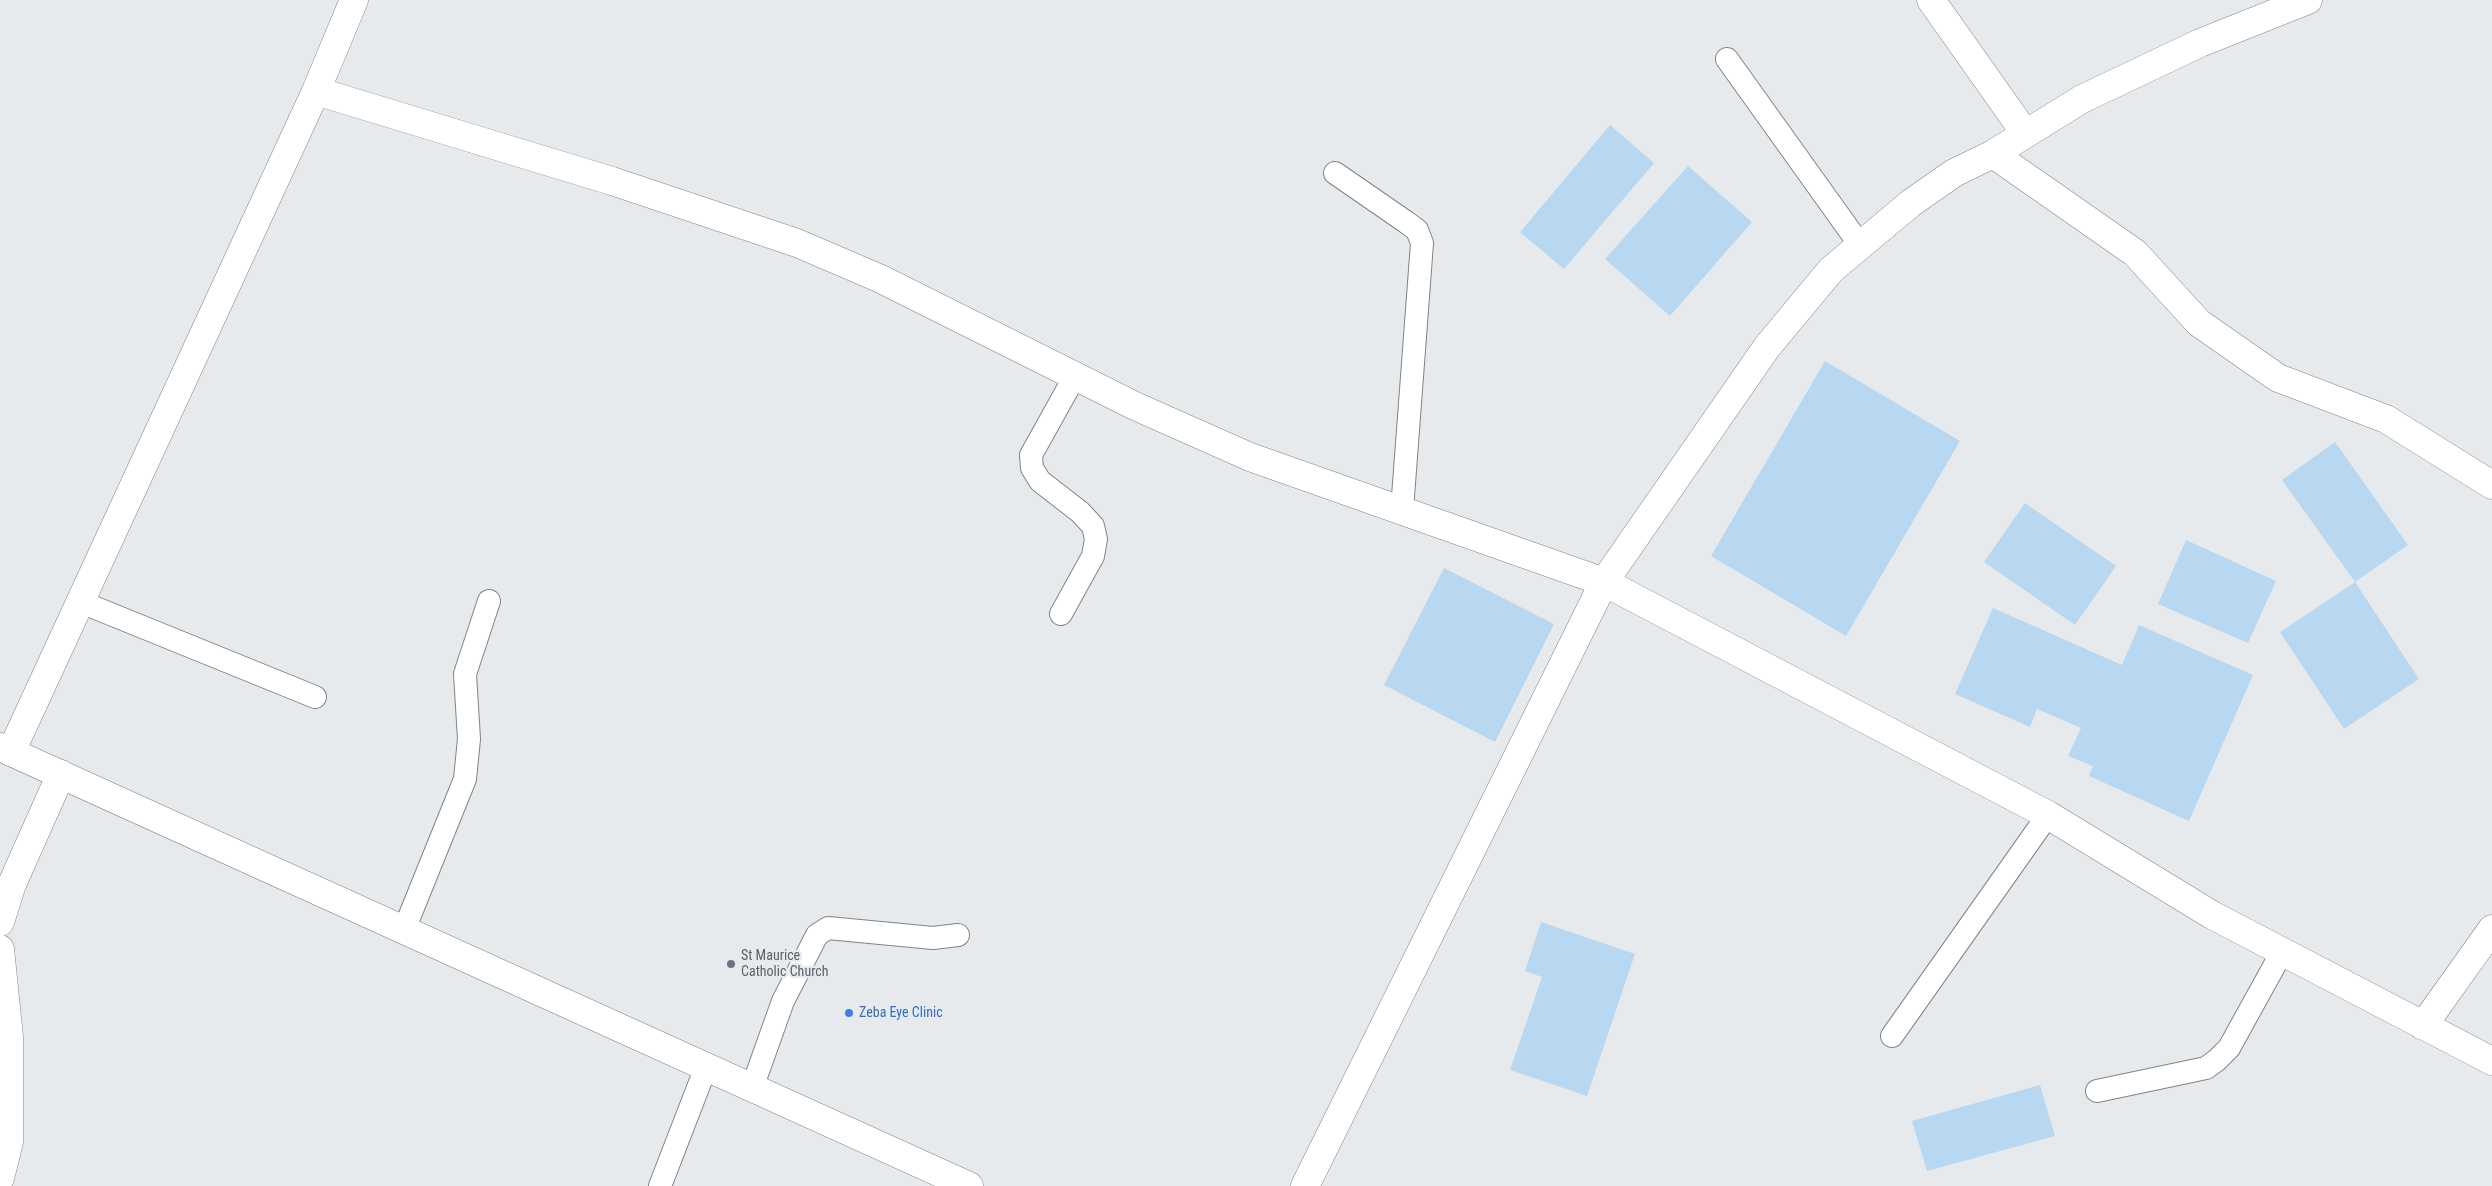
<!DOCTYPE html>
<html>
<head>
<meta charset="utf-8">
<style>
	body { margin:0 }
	canvas { display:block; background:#e7eaec }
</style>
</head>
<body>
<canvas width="2492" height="1186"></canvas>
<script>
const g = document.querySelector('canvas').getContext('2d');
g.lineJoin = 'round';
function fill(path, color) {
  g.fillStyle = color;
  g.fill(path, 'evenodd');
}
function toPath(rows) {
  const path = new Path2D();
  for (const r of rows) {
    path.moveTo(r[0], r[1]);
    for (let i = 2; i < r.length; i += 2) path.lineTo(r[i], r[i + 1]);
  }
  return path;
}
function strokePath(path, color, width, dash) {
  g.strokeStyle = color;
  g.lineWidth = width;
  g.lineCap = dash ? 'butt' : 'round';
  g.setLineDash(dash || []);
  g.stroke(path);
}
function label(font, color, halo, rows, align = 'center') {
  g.font = font + ' "Roboto Condensed",sans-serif';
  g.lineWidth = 4.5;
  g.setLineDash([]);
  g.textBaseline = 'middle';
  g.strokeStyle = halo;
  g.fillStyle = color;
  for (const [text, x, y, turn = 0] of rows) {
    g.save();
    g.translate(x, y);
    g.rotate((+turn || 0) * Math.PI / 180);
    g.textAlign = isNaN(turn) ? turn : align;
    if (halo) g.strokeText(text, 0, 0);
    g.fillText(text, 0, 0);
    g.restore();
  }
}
fill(toPath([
	[1610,125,1654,163,1564,269,1520,232],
	[1688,166,1752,222,1670,316,1605,259],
	[1825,361,1960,441,1846,636,1711,556],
	[2335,442,2408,545,2355,582,2282,480],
	[2025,503,2116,566,2075,625,1984,562],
	[2186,540,2276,581,2248,643,2158,604],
	[1444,568,1554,624,1495,742,1384,685],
	[2355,582,2419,679,2344,729,2280,632],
	[1993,608,2122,665,2139,625,2253,675,2189,821,2089,776,2093,766,2068,756,2081,728,2037,709,2030,727,1955,694],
	[1541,922,1635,954,1587,1096,1510,1070,1542,977,1525,971],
	[2040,1085,2055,1136,1927,1171,1912,1121]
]), '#b7d8f0');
const service = toPath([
	[1727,59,1860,245],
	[1335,173,1406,222,1417,230,1422,243,1402,510],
	[81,602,315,697],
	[1061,614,1093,556,1096,539,1093,526,1080,512,1040,481,1032,468,1031,455,1075,376],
	[404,930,465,779,469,739,465,674,489,601],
	[1892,1036,2048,815],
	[752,1088,783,1001,817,935,828,928,933,938,958,935],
	[2097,1091,2206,1068,2217,1060,2229,1048,2282,952],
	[660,1186,706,1067]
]);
const minor = toPath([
	[1931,0,2025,133],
	[316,91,612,181,797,243,881,279,1135,406,1250,457,1604,582,2048,815,2212,915,2492,1061],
	[1993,154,2135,253,2199,323,2278,378,2386,419,2492,485],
	[11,752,316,91,354,0],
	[0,922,12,884,61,774],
	[0,949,9,1037,9,1142,0,1178],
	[2423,1026,2492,929],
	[1305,1186,1604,582,1767,347,1831,270,1911,203,1954,173,1993,154,2082,99,2200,43,2308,0]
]);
const tertiary = toPath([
	[0,747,969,1186]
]);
strokePath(service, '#818485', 24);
strokePath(minor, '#818485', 29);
strokePath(tertiary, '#818485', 29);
strokePath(service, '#fff', 22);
strokePath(minor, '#fff', 28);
strokePath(tertiary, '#fff', 28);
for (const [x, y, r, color] of [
	[731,964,5,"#6b7280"],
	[849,1013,5,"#3f7fe0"]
]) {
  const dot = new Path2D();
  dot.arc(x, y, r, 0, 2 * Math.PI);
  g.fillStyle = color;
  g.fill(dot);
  strokePath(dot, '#e7eaec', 2);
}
label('14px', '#5b616d', '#e7eaec', [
	["St Maurice",741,956],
	["Catholic Church",741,972]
], 'left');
label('14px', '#366cbe', '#e7eaec', [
	["Zeba Eye Clinic",859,1013]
], 'left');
</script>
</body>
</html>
